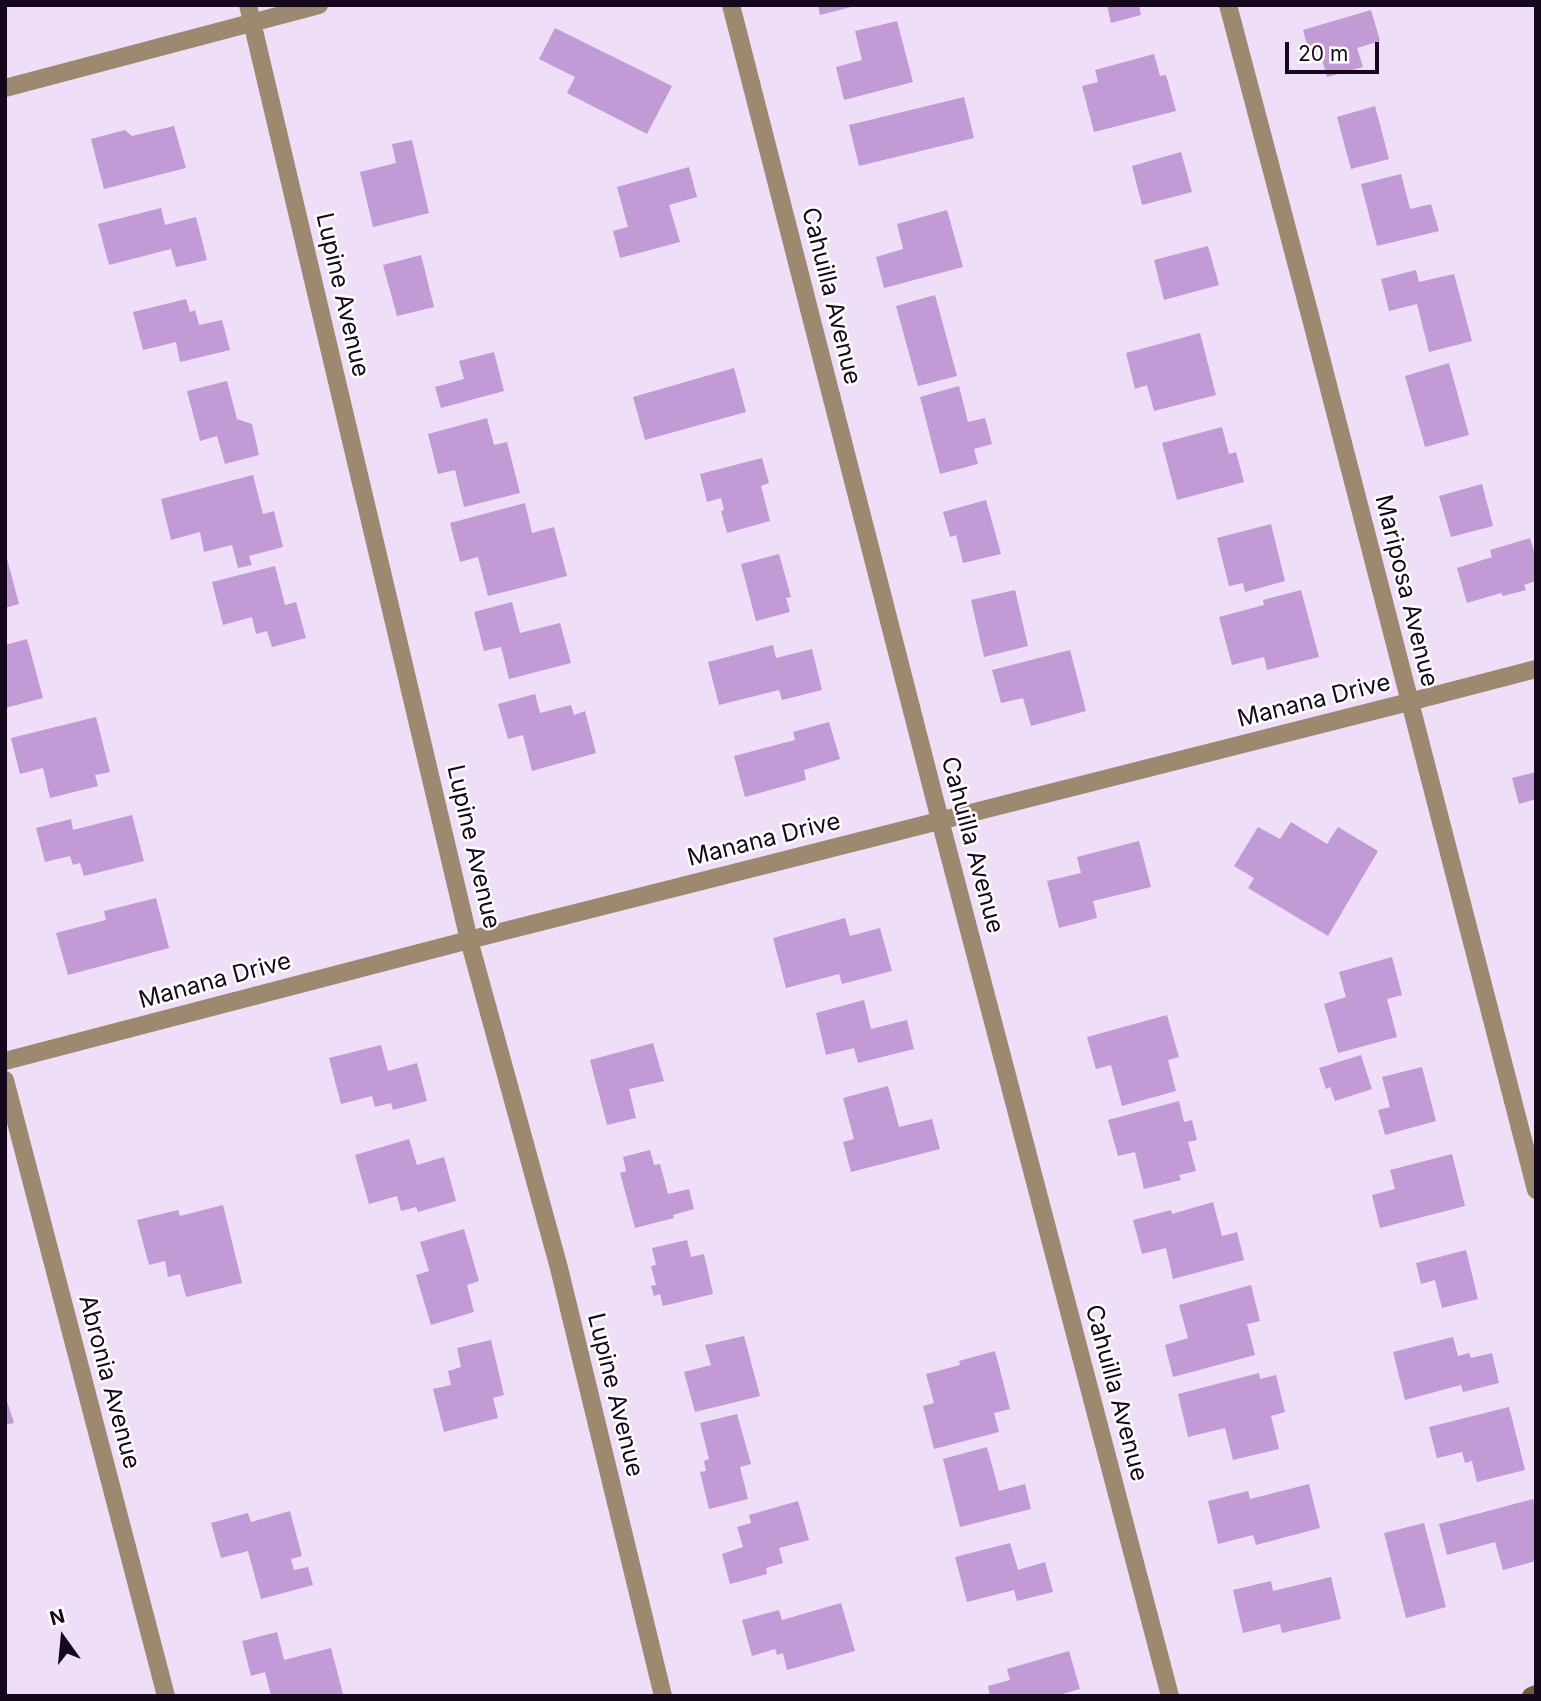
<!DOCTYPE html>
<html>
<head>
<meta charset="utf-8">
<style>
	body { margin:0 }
	#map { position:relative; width:1541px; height:1701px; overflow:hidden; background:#eedef7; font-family:Inter,sans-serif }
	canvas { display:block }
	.frame { position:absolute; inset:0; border:7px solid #15071c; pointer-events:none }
	.north { position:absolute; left:28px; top:1603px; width:70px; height:70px; -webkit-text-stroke:5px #fff; paint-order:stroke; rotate:345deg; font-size:19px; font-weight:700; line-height:28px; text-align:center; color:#15071c }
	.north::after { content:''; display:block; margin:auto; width:24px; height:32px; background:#15071c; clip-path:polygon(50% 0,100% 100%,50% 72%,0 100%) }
	.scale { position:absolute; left:1285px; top:42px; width:94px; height:32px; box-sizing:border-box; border:4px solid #15071c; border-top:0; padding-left:9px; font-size:21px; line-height:24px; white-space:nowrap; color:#15071c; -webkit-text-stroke:5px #fff; paint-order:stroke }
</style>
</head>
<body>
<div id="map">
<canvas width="1541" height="1701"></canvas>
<div class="frame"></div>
<div class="north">N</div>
<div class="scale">20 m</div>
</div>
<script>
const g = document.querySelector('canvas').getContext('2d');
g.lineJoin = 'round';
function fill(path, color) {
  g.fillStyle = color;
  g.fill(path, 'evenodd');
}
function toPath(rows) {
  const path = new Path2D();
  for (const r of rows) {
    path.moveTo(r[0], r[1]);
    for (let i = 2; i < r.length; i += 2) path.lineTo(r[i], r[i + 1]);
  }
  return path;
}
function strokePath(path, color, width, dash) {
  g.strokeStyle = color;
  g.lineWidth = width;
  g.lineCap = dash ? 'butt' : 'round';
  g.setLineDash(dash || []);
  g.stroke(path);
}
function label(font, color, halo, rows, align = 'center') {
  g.font = font + ' Inter,sans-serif';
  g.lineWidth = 5;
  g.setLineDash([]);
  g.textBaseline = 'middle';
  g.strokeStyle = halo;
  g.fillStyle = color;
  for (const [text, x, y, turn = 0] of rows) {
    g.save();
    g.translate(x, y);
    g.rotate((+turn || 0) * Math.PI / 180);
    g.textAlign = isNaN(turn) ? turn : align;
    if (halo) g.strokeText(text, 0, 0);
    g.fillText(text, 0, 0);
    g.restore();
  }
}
fill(toPath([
	[818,5,855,5,855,6,820,15],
	[1107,5,1139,5,1141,15,1111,23],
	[1371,10,1380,41,1357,48,1363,67,1327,77,1318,46,1308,49,1303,30],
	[897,21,913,82,844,100,836,67,862,60,855,31],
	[555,28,672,86,647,134,567,93,575,77,539,59],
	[1154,54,1160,76,1166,75,1176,111,1094,132,1082,86,1098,82,1095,70],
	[964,97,974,138,859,166,849,125],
	[1375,106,1389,159,1351,169,1337,117],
	[174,126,186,168,104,189,91,139,125,130,132,136],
	[412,140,429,213,373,227,360,172,396,163,392,144],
	[1181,152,1192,192,1142,205,1132,166],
	[689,167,697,197,669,205,680,242,620,258,613,231,628,227,617,187],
	[1401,174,1410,209,1431,204,1439,231,1377,246,1361,184],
	[161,208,165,225,196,217,207,260,176,267,171,249,109,265,98,224],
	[947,210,963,267,884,288,876,257,903,249,897,224],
	[1208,246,1219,285,1164,300,1154,260],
	[421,255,434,307,397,316,383,265],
	[1416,270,1419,282,1454,274,1472,341,1429,352,1417,304,1389,311,1381,279],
	[935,295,957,376,918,386,896,306],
	[186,299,190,312,195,310,199,325,222,320,230,350,180,362,176,342,143,350,133,312],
	[1200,333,1216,395,1154,411,1147,385,1135,389,1126,353],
	[494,352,504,391,441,408,435,387,464,379,459,361],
	[1449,363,1469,435,1425,447,1405,376],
	[734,368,746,412,645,440,633,397],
	[227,381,237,419,252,424,259,455,225,464,217,436,200,441,187,391],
	[959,386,968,422,985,418,992,444,974,449,978,464,940,474,920,397],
	[487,418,494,445,507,442,520,493,464,507,455,470,438,474,428,434],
	[1222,427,1229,454,1236,452,1244,482,1177,500,1162,443],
	[762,458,769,483,761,486,770,521,727,533,721,511,724,510,721,498,707,502,700,474],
	[253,475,263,514,274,511,283,547,249,556,252,565,238,568,232,545,204,552,200,532,171,540,161,499],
	[1482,484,1493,526,1451,537,1439,496],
	[986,500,1001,554,963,563,956,535,950,537,943,512],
	[525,503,532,533,554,527,567,576,488,596,478,557,460,562,450,523],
	[1271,524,1285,581,1245,592,1243,583,1229,586,1217,538],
	[1530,538,1536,558,1536,581,1524,585,1526,590,1503,596,1501,593,1467,603,1457,568,1492,557,1490,550],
	[5,551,19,604,5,608],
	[779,554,791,597,786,598,790,612,756,621,741,564],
	[275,566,285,605,296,602,306,638,272,647,267,631,256,634,252,617,223,625,212,582],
	[1015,590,1028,646,984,657,971,600],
	[1301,590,1319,657,1267,670,1264,657,1232,665,1219,617,1264,605,1263,600],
	[512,602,520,633,560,623,571,663,509,679,501,647,484,651,474,612],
	[27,639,43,698,5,708,5,645],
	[773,645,776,658,812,649,822,690,782,700,779,690,719,705,708,662],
	[1070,650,1086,711,1031,726,1023,698,1001,703,992,670],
	[535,694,540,713,571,705,574,715,585,711,596,753,532,771,523,735,508,739,498,704],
	[96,717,110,772,95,775,98,786,50,798,43,768,20,774,11,738],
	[829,722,840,759,804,770,806,780,745,797,734,756,795,740,793,732],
	[1536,772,1536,799,1519,804,1512,778],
	[132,815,144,861,84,876,80,863,73,865,70,856,45,862,36,828,71,819,73,830],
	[1291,822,1327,844,1338,827,1378,851,1328,936,1248,888,1254,878,1234,866,1258,827,1280,839],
	[1139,841,1151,887,1093,901,1097,918,1059,928,1047,881,1081,873,1077,857],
	[156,898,169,948,68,975,56,933,106,920,104,911],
	[845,918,850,936,880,928,892,971,842,984,839,974,786,988,773,938],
	[1392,957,1402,995,1387,999,1397,1037,1338,1053,1324,1004,1346,997,1339,972],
	[864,1000,871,1029,907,1020,914,1049,858,1063,854,1048,826,1055,816,1013],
	[1167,1015,1179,1057,1168,1060,1176,1091,1122,1106,1111,1065,1096,1069,1087,1037],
	[653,1043,664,1081,629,1089,636,1118,607,1125,590,1060],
	[381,1045,388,1071,417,1063,427,1101,393,1110,391,1103,375,1107,372,1096,341,1104,329,1058],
	[1361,1055,1372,1089,1335,1101,1330,1087,1326,1089,1319,1068],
	[1422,1067,1436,1121,1385,1135,1378,1110,1390,1107,1382,1077],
	[888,1086,899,1127,932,1119,940,1149,851,1172,843,1142,854,1139,843,1098],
	[1179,1101,1184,1122,1192,1120,1197,1140,1188,1142,1196,1171,1179,1175,1181,1180,1144,1189,1135,1152,1118,1156,1108,1120],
	[409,1139,417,1165,444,1157,456,1201,418,1212,416,1207,401,1211,397,1196,369,1204,355,1155],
	[650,1150,654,1165,660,1164,668,1194,689,1189,694,1209,673,1215,674,1218,635,1228,620,1173,626,1171,623,1157],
	[1452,1154,1465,1206,1380,1228,1372,1195,1395,1189,1390,1170],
	[1213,1202,1222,1236,1237,1232,1244,1260,1173,1279,1166,1248,1142,1254,1133,1220,1171,1210,1172,1214],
	[223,1205,242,1283,186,1297,180,1274,168,1277,165,1261,149,1265,137,1220,178,1210,180,1216],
	[464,1229,479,1281,467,1285,474,1312,431,1325,416,1275,429,1271,420,1242],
	[687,1240,691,1257,704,1254,713,1294,663,1306,660,1294,654,1296,651,1286,656,1285,651,1266,656,1265,652,1248],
	[1466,1250,1478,1299,1442,1308,1435,1280,1421,1284,1416,1263],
	[1251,1285,1260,1321,1247,1324,1255,1355,1173,1377,1165,1345,1188,1338,1179,1305],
	[744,1336,760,1396,695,1412,684,1372,711,1365,705,1345],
	[1453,1337,1458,1356,1469,1353,1471,1358,1492,1353,1499,1383,1463,1392,1461,1385,1405,1400,1393,1352],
	[491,1340,504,1395,493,1398,498,1418,444,1432,433,1389,451,1385,448,1371,461,1367,457,1348],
	[995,1351,1010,1409,994,1413,999,1432,934,1449,923,1406,934,1403,926,1374,960,1365,959,1361],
	[1259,1373,1260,1379,1276,1375,1285,1412,1271,1416,1279,1449,1233,1460,1225,1428,1188,1437,1178,1394],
	[5,1395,14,1423,5,1425],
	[1509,1407,1525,1470,1477,1482,1472,1461,1465,1463,1462,1452,1437,1458,1429,1427],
	[737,1414,751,1464,740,1467,748,1499,709,1509,700,1472,706,1471,704,1461,709,1459,700,1423],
	[987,1447,999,1491,1025,1484,1031,1509,960,1527,943,1459],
	[1309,1484,1320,1528,1256,1545,1253,1535,1218,1544,1208,1501,1248,1491,1250,1499],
	[1533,1499,1536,1511,1536,1561,1503,1570,1495,1542,1447,1555,1439,1524],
	[798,1501,809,1540,779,1548,783,1563,766,1568,767,1574,730,1584,722,1554,743,1547,737,1527,751,1523,749,1515],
	[290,1511,302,1556,291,1559,294,1570,308,1567,313,1585,261,1599,248,1551,221,1558,211,1523,248,1513,251,1522],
	[1424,1523,1446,1607,1406,1618,1384,1533],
	[1010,1543,1018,1570,1045,1562,1053,1592,1017,1601,1014,1590,967,1602,955,1557],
	[1331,1577,1341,1619,1282,1633,1280,1624,1243,1633,1233,1590,1271,1581,1273,1591],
	[841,1603,855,1651,787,1670,783,1653,777,1655,775,1649,752,1656,742,1620,779,1610,782,1620],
	[277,1632,284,1660,331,1648,343,1694,336,1696,271,1696,265,1672,251,1676,242,1641],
	[1069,1651,1080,1689,1055,1696,990,1696,988,1686,1010,1680,1007,1669]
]), '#c19ad6');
strokePath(toPath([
	[248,5,469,940,559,1268,663,1696],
	[731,5,940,820,1170,1696],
	[1228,5,1311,319,1536,1190],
	[5,88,319,5],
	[5,1061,469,940,1409,702,1536,669],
	[5,1080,166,1696]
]), '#9c8970', 18);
strokePath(toPath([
	[1531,1696,1536,1694]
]), '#785c37', 18);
label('24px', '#15071c', '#fff', [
	["Lupine Avenue",342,295,77],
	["Cahuilla Avenue",831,296,76],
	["Mariposa Avenue",1406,591,76],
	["Manana Drive",1314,701,-14],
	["Manana Drive",764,840,-14],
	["Cahuilla Avenue",972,845,75],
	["Lupine Avenue",473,847,77],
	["Manana Drive",215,981,-15],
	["Abronia Avenue",109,1382,75],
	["Cahuilla Avenue",1116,1393,75],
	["Lupine Avenue",615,1395,76]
]);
</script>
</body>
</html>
